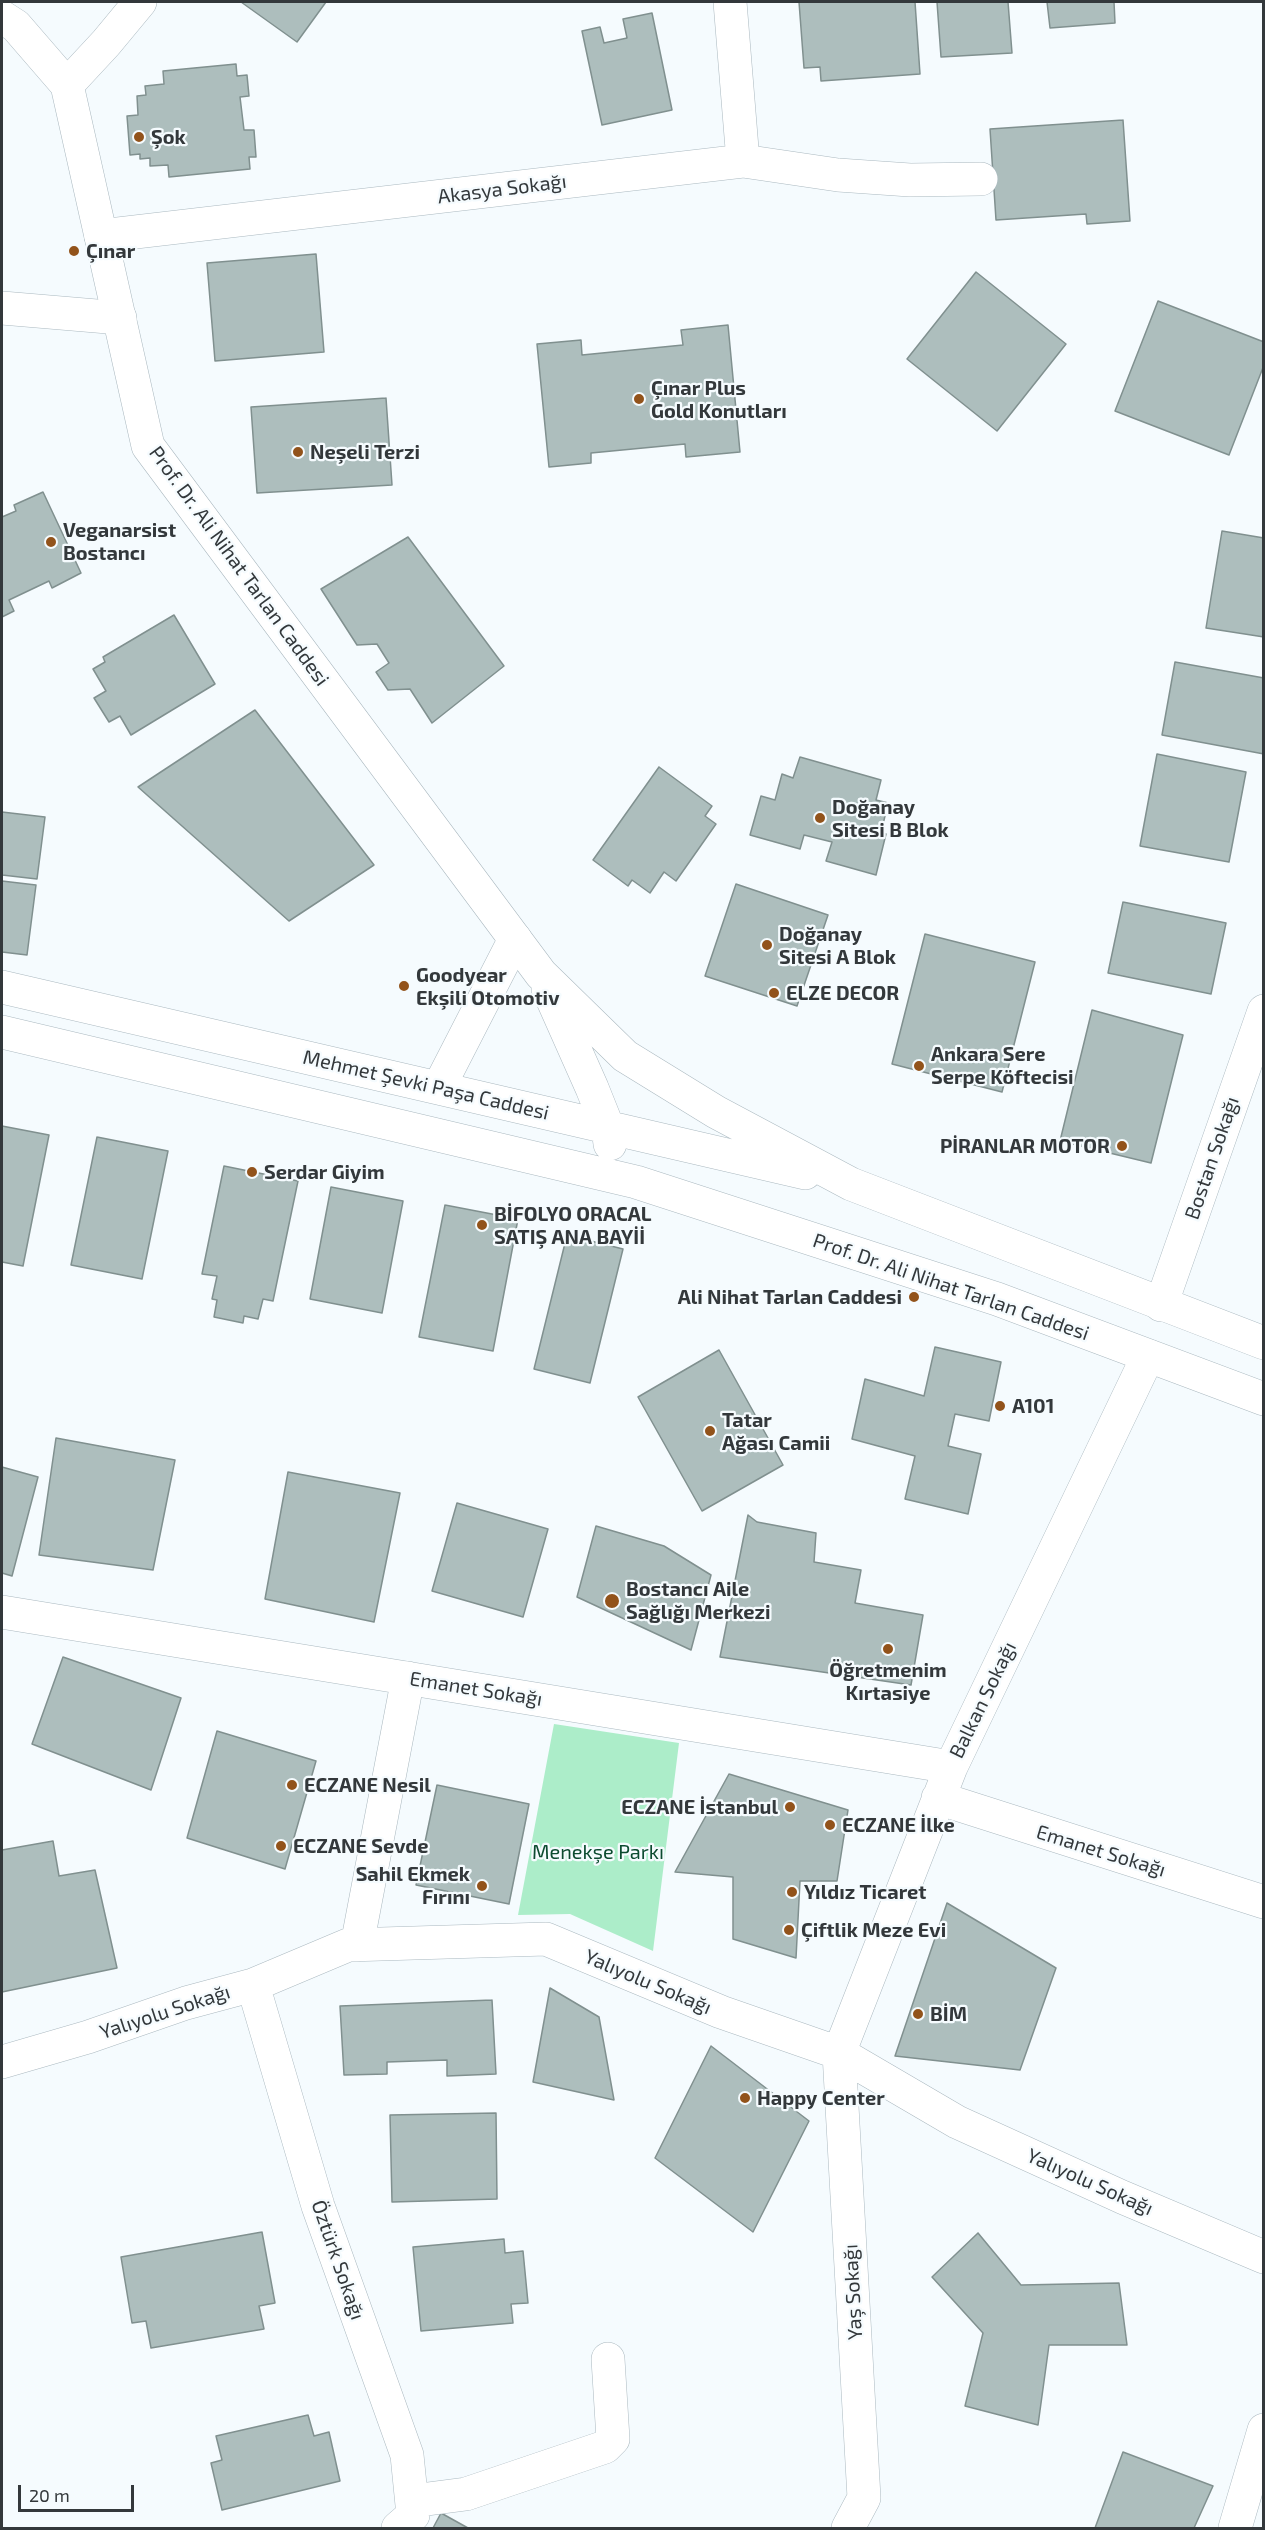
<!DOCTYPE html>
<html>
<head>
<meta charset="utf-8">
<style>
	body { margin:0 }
	#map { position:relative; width:1265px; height:2530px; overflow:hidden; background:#f5fbfe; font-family:"Exo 2",sans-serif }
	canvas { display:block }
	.frame { position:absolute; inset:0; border:3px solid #33383b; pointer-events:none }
	.scale { position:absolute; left:18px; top:2485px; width:116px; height:27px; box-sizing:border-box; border:3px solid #33383b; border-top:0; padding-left:8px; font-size:18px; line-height:21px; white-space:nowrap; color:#33383b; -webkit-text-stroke:4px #f5fbfe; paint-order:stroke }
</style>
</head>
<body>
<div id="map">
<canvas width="1265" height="2530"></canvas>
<div class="frame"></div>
<div class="scale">20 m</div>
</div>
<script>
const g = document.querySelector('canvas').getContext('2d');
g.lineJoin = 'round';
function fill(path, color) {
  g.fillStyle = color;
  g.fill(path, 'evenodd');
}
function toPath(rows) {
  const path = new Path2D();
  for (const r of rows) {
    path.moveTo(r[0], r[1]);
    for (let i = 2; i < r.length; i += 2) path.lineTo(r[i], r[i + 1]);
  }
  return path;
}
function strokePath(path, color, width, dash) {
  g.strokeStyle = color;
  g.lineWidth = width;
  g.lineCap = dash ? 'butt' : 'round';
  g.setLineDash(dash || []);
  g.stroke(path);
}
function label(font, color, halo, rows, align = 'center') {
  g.font = font + ' "Exo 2",sans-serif';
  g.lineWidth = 4.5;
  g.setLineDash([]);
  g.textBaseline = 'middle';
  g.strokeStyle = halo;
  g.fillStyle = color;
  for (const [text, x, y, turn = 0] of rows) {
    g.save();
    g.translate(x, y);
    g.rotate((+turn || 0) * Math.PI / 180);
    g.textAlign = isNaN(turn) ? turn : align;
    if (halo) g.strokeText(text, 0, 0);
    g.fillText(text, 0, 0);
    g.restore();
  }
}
fill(toPath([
	[554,1724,679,1743,653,1951,570,1914,518,1915]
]), '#acedc9');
const building = toPath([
	[241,2,326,2,297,42,241,2],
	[799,2,915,2,920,74,821,81,820,67,804,68,799,2],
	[937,2,1008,2,1012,53,941,57,937,2],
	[1047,2,1114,2,1115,23,1050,28,1047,2],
	[652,13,672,110,602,125,582,31,600,27,604,43,627,38,623,19,652,13],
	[236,64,237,76,247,75,249,96,240,97,244,130,254,130,256,157,249,157,250,169,169,177,168,165,150,166,150,158,140,159,140,154,130,155,127,116,138,115,137,96,146,95,145,86,164,84,163,71,236,64],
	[1123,120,1130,221,1087,224,1086,214,996,220,990,129,1123,120],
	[316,254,324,352,215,361,207,263,316,254],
	[976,272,1066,344,997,431,907,359,976,272],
	[1158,301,1264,342,1264,365,1229,455,1115,411,1158,301],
	[728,325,740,452,686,457,685,444,591,453,591,463,549,467,537,344,581,340,582,355,683,345,681,330,728,325],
	[386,398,392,485,257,493,251,407,386,398],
	[43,492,81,573,52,588,49,581,9,600,14,611,2,617,2,517,16,511,14,505,43,492],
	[1222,531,1264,538,1264,637,1206,628,1222,531],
	[408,537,504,666,432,723,410,689,388,690,376,672,389,663,377,644,357,645,321,589,408,537],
	[174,615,215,684,131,735,120,716,109,722,94,698,106,691,93,669,105,662,103,657,174,615],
	[1175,662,1264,678,1264,754,1162,735,1175,662],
	[255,710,374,865,289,921,138,787,255,710],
	[1157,754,1246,772,1229,862,1140,846,1157,754],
	[800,757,881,780,876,800,888,803,881,833,886,834,876,875,826,861,832,842,804,835,800,849,750,835,761,796,775,800,782,774,793,778,800,757],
	[659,767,712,806,705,816,716,824,676,881,664,872,650,893,632,880,628,886,593,860,659,767],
	[2,812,45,817,37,879,2,875,2,812],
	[2,881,36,885,27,955,2,952,2,881],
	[736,884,828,915,797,1006,705,976,736,884],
	[1123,902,1226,923,1211,994,1108,973,1123,902],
	[925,934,1035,962,1002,1092,892,1064,925,934],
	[1092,1010,1183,1035,1151,1163,1060,1141,1092,1010],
	[2,1126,49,1135,23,1266,2,1262,2,1126],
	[97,1137,168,1151,142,1279,71,1265,97,1137],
	[224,1166,298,1181,273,1301,263,1299,258,1319,244,1316,243,1323,214,1317,217,1300,212,1299,217,1276,202,1274,224,1166],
	[331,1187,403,1201,382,1313,310,1299,331,1187],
	[445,1205,518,1219,493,1351,419,1337,445,1205],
	[567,1235,623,1249,590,1383,534,1369,567,1235],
	[935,1347,1001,1362,989,1421,955,1414,948,1446,981,1454,968,1514,905,1499,915,1456,852,1439,865,1379,924,1396,935,1347],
	[719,1350,783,1465,702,1511,638,1397,719,1350],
	[56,1438,175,1460,153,1570,39,1555,56,1438],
	[2,1467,38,1477,12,1576,2,1573,2,1467],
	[288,1472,400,1493,374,1622,265,1599,288,1472],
	[457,1503,548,1529,523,1617,432,1591,457,1503],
	[748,1515,757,1522,816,1533,814,1562,861,1570,855,1603,923,1615,911,1685,720,1657,748,1515],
	[596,1526,664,1546,711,1575,691,1650,577,1597,596,1526],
	[63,1657,181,1698,151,1790,32,1744,63,1657],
	[217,1731,316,1761,285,1869,187,1838,217,1731],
	[729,1774,848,1810,837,1881,800,1881,796,1958,733,1939,733,1877,675,1872,729,1774],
	[437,1785,529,1804,509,1904,416,1885,437,1785],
	[53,1841,59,1876,95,1870,117,1968,2,1992,2,1850,53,1841],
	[947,1903,1056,1968,1020,2070,895,2056,947,1903],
	[550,1988,599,2017,614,2100,533,2082,550,1988],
	[492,2000,496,2074,447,2076,447,2060,387,2062,387,2074,344,2075,340,2006,492,2000],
	[711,2046,809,2121,753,2232,655,2158,711,2046],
	[496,2113,497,2199,392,2202,390,2115,496,2113],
	[262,2232,275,2303,259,2306,264,2329,151,2348,146,2321,132,2323,121,2257,262,2232],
	[978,2233,1021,2285,1119,2283,1127,2345,1049,2345,1038,2425,965,2406,983,2333,932,2277,978,2233],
	[504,2239,505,2253,523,2251,528,2303,511,2304,513,2323,421,2331,413,2247,504,2239],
	[308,2415,314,2436,329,2432,340,2481,222,2510,211,2463,222,2460,216,2436,308,2415],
	[1123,2452,1213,2486,1194,2528,1095,2528,1123,2452],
	[441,2513,468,2528,433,2528,441,2513]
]);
fill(building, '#adbebd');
strokePath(building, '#80908f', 1.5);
const minor = toPath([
	[67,85,106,43,140,2],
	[743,161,838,175,910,180,981,179],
	[101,236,743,161,730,2],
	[2,308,120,318],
	[439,1087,515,939],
	[1161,1305,1264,1011],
	[2,1612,951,1767],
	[938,1798,1264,1902],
	[357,1945,408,1678],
	[253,1985,318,2206,407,2455,413,2515,398,2528],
	[2,2062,88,2037,186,2003,253,1985,348,1945,546,1939,721,2012,839,2053,957,2122,1122,2197,1264,2257],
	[412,2501,466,2494,605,2447,613,2439,608,2359],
	[848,2528,864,2498,839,2053,951,1767,1148,1356],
	[1235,2528,1264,2430]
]);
const major = toPath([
	[2,17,16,26,67,85,148,446,541,974,625,1056,716,1112,851,1184,1264,1343],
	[2,987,805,1173],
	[548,989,592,1088,608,1128,610,1144],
	[2,1032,636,1182,997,1299,1264,1399]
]);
strokePath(minor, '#abb9c0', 34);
strokePath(major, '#abb9c0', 34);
strokePath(minor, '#fff', 33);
strokePath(major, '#fff', 33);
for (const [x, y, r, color] of [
	[139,137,6,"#92531b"],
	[74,251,6,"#92531b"],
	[639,399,6,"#92531b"],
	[298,452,6,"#92531b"],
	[51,542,6,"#92531b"],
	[820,818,6,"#92531b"],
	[767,945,6,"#92531b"],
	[404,986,6,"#92531b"],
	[774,993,6,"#92531b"],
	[919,1066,6,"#92531b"],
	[1122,1146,6,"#92531b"],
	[252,1172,6,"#92531b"],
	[482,1225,6,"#92531b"],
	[914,1297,6,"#92531b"],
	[1000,1406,6,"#92531b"],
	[710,1431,6,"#92531b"],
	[612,1601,8,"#92531b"],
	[888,1649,6,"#92531b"],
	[292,1785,6,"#92531b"],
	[790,1807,6,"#92531b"],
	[830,1825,6,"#92531b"],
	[281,1846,6,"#92531b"],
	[482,1886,6,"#92531b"],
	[792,1892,6,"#92531b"],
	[789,1930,6,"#92531b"],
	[918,2014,6,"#92531b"],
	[745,2098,6,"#92531b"]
]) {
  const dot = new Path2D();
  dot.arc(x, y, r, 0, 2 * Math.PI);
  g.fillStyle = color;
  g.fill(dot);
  strokePath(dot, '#f5fbfe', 2);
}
label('bold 20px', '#33383b', '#f5fbfe', [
	["Şok",151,137],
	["Çınar",86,251],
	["Çınar Plus",651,388],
	["Gold Konutları",651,411],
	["Neşeli Terzi",310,452],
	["Veganarsist",63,530],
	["Bostancı",63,553],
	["Doğanay",832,807],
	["Sitesi B Blok",832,830],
	["Doğanay",779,934],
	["Sitesi A Blok",779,957],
	["Goodyear",416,975],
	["Ekşili Otomotiv",416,998],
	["ELZE DECOR",786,993],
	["Ankara Sere",931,1054],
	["Serpe Köftecisi",931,1077],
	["PİRANLAR MOTOR",1110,1146,"right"],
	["Serdar Giyim",264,1172],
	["BİFOLYO ORACAL",494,1214],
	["SATIŞ ANA BAYİİ",494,1237],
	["Ali Nihat Tarlan Caddesi",902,1297,"right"],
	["A101",1012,1406],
	["Tatar",722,1420],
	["Ağası Camii",722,1443],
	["Bostancı Aile",626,1589],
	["Sağlığı Merkezi",626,1612],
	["Öğretmenim",888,1670,"center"],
	["Kırtasiye",888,1693,"center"],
	["ECZANE Nesil",304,1785],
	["ECZANE İstanbul",778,1807,"right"],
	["ECZANE İlke",842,1825],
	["ECZANE Sevde",293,1846],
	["Sahil Ekmek",470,1874,"right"],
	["Fırını",470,1897,"right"],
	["Yıldız Ticaret",804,1892],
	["Çiftlik Meze Evi",801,1930],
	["BİM",930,2014],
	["Happy Center",757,2098]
], 'left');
label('20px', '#33383b', '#f5fbfe', [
	["Akasya Sokağı",502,189,-7],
	["Prof. Dr. Ali Nihat Tarlan Caddesi",239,566,54],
	["Mehmet Şevki Paşa Caddesi",426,1085,13],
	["Bostan Sokağı",1212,1158,-71],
	["Prof. Dr. Ali Nihat Tarlan Caddesi",951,1287,19],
	["Emanet Sokağı",476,1689,9],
	["Balkan Sokağı",983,1700,-64],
	["Emanet Sokağı",1101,1851,17],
	["Yalıyolu Sokağı",648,1982,23],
	["Yalıyolu Sokağı",165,2012,-18],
	["Yalıyolu Sokağı",1090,2182,24],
	["Öztürk Sokağı",338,2260,71],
	["Yaş Sokağı",853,2292,-93]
]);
label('20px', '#0c4b30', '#f5fbfe', [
	["Menekşe Parkı",598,1852]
]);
</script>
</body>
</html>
